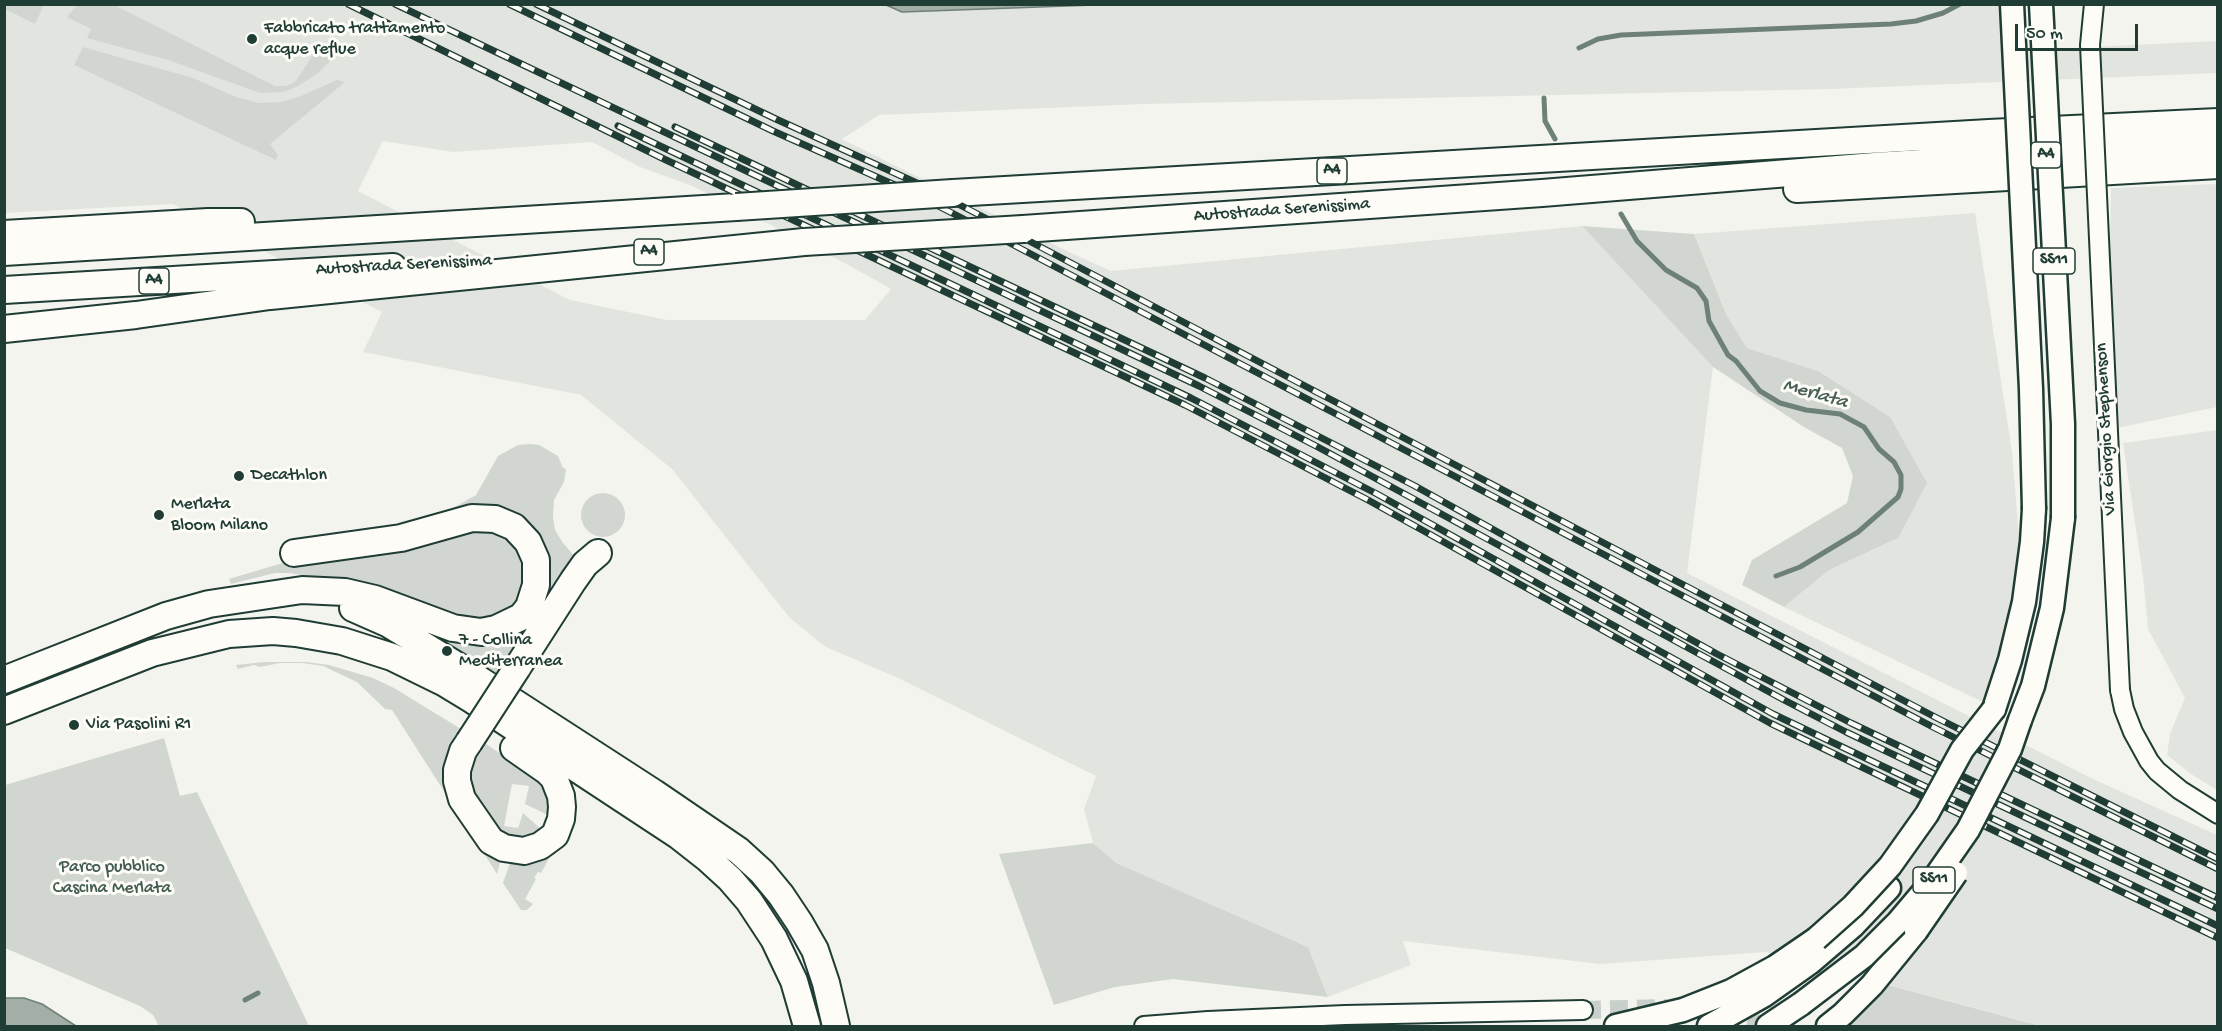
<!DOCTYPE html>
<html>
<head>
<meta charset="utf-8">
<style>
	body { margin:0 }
	#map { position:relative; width:2222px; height:1031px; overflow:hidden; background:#f4f4ef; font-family:"Gochi Hand",sans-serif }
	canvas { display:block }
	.frame { position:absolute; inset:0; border:6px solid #1f3d34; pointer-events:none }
	.scale { position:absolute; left:2015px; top:24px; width:123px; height:27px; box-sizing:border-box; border:3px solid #1f3d34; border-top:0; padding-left:8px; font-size:18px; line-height:21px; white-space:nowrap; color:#1f3d34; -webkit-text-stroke:4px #fdfcf7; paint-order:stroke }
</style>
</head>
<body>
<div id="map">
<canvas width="2222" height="1031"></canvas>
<div class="frame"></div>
<div class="scale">50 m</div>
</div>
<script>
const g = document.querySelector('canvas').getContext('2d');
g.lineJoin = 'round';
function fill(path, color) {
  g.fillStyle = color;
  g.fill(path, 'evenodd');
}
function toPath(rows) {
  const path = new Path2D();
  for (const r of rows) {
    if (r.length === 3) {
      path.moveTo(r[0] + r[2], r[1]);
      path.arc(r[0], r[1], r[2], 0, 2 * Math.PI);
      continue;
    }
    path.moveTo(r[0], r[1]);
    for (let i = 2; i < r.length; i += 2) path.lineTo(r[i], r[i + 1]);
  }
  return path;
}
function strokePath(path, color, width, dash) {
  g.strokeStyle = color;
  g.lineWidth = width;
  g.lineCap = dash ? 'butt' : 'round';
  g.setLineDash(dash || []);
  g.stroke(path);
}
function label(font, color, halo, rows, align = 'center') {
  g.font = font + ' "Gochi Hand",sans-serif';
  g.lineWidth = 6;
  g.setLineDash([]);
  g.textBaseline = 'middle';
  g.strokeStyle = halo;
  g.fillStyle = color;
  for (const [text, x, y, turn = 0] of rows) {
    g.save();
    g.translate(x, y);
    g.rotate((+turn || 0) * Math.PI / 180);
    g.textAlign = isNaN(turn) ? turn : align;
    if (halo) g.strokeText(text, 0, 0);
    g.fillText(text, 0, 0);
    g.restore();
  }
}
fill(toPath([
	[2014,4,2025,50,2217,41,2217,73,1831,89,1144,104,879,115,842,139,1071,253,1111,271,1582,226,1713,367,1687,573,2091,778,2217,835,2217,1026,2042,1026,1766,952,1600,964,1403,941,1411,965,1328,997,1308,947,1115,863,1093,843,1084,809,1096,776,898,678,824,646,789,617,672,469,581,395,363,352,382,312,173,204,5,213,5,5],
	[383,141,453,152,592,142,640,167,692,186,736,207,854,268,891,289,865,320,667,320,570,300,358,191],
	[2217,184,2217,407,2117,428,2109,295,2111,188],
	[1975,213,2012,452,2020,550,2020,596,1985,703,1784,607,1829,570,1898,538,1818,371,1747,348,1726,314,1694,234],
	[2217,430,2218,430,2217,790,2191,774,2167,755,2170,734,2185,698,2148,629,2143,576,2123,443]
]), '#e2e5df');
fill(toPath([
	[5,4,44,4,44,5,35,24,5,9],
	[77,5,114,5,275,86,287,86,296,81,316,50,322,48,333,58,318,73,298,86,284,92,260,93,168,60,87,38,91,29,67,17],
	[83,47,193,78,236,97,258,103,281,102,301,96,337,80,345,82,270,144,278,155,276,160,74,65],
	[1582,226,1694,234,1726,314,1747,348,1818,371,1890,417,1927,483,1898,538,1829,570,1784,607,1742,585,1752,560,1847,503,1853,476,1842,448,1804,427,1713,367],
	[530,444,539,445,558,456,563,468,566,469,564,482,554,500,553,516,555,530,563,543,579,561,500,680,414,626,510,634,542,550,444,513,476,495,498,456,518,445],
	[603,515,22],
	[478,527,511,537,528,569,519,602,505,615,470,621,326,578,288,573,275,573,231,584,229,579,286,562],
	[265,662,306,662,329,665,373,678,394,688,466,732,453,755,502,856,497,874,392,710,385,709,357,682,323,666,302,663,280,663,260,667,254,665,238,669,236,665],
	[164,738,180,796,197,792,309,1026,159,1026,153,1015,140,1006,5,948,5,785],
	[480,740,525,770,543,773,554,818,525,804,529,786,512,784,504,826,518,828,523,813,543,831,537,839,503,840,481,816,465,774],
	[1093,843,1116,863,1308,947,1328,997,1173,979,1115,987,1054,1005,999,854],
	[555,847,555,855,552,853,541,873,538,872,534,878,536,879,525,899,533,904,527,910,521,910,503,883,512,857],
	[1888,985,2041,1026,1846,1026]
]), '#d1d6d1');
const water = toPath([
	[886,5,1095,5,902,12,886,5],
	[5,998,24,998,42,1004,76,1026,5,1026,5,998]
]);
fill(water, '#a3aea7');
strokePath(water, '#6e8179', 1.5);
strokePath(toPath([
	[1579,48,1598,39,1621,35,1891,24,1916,21,1943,13,1960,4],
	[1544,98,1545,121,1555,139],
	[1621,214,1637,241,1666,270,1697,288,1706,301,1709,321,1728,355,1736,361,1760,391,1780,403,1806,410,1840,414,1864,427,1879,449,1894,462,1901,475,1901,489,1898,497,1858,532,1800,567,1776,576],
	[245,1000,258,993]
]), '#6e8179', 5);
strokePath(toPath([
	[1583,1010,1667,1008],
	[1721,1015,1769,1026]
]), '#c9cfca', 18, [18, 9]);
const tertiary = toPath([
	[2120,690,2124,709,2133,732,2149,761,2157,771,2180,790,2218,814],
	[1144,1026,1208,1021,1345,1015,1583,1010]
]);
const trunk = toPath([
	[1994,709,2010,660,2024,602,2032,542,2034,509],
	[2020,720,2033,686,2052,608,2063,518],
	[1616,1026,1683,1010,1731,991,1775,967,1816,939],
	[1709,1026,1763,996,1811,962,1853,926,1889,888],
	[1768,1026,1801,1004],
	[1828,1026,1843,1014,1872,985,1916,931]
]);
const motorway = toPath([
	[1797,189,2218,165],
	[953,193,1989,133,2218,122],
	[1023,229,1542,193,1875,166,2218,144],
	[4,234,208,222,241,222],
	[4,252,736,207],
	[4,290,393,267],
	[4,329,136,315,270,296,804,242],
	[353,608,387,623,461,668,654,793,739,851,762,872,781,895,799,922,815,950,826,983,836,1026],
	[517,668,573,581,585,564,598,553],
	[4,680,166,616,209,604,302,590,345,592,375,599,453,628,481,632,496,629,521,617,529,607,536,585,536,560,528,542,514,527,495,519,472,518,401,538,294,553],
	[4,711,152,653,229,634,273,631,296,633,342,641,392,657,443,682,471,699,679,836,707,858,730,879,749,901,774,939,794,981,807,1026],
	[469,742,463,751,457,770,457,781,462,799,491,841,504,848,524,851,540,846,555,835,561,819,562,807,561,796,554,778,547,771,514,748]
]);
strokePath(tertiary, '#1f3d34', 22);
strokePath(trunk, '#1f3d34', 27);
strokePath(motorway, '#1f3d34', 30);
strokePath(tertiary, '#fdfcf7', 18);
strokePath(trunk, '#fdfcf7', 22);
strokePath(motorway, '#fdfcf7', 26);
const rail = toPath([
	[348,4,664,159,1185,405,1368,500,1770,723,2218,938],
	[395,4,1199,386,1316,446,1786,701,1846,732,2218,909],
	[509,4,773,131,915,194,987,231,1931,726,2218,869],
	[536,4,778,120,919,184,993,222,1935,717,2218,859],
	[618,126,1191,398,1377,494,1773,714,2218,926],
	[675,127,1205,378,1415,486,1717,654,1851,723,2218,898]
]);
strokePath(rail, '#1f3d34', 7);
strokePath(rail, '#fdfcf7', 4.5, [14]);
const tertiaryBridge = toPath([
	[2094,4,2090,45,2120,690]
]);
const trunkBridge = toPath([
	[2012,4,2031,389,2034,509],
	[2041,4,2063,424,2063,518],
	[1916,931,1956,873],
	[1816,939,1853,906,1890,866,1927,814,1962,750,1994,709],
	[1801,1004,1864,956,1898,922,1931,883,1968,830,2010,749,2020,720]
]);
const motorwayBridge = toPath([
	[736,207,953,193],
	[804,242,1023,229],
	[469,742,517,668]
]);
strokePath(tertiaryBridge, '#1f3d34', 22, []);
strokePath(trunkBridge, '#1f3d34', 27, []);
strokePath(motorwayBridge, '#1f3d34', 30, []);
strokePath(tertiaryBridge, '#fdfcf7', 18);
strokePath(trunkBridge, '#fdfcf7', 22);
strokePath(motorwayBridge, '#fdfcf7', 26);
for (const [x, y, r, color] of [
	[252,39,6,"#1f3d34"],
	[239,476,6,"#1f3d34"],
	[159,515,6,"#1f3d34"],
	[447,651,6,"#1f3d34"],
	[74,725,6,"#1f3d34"]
]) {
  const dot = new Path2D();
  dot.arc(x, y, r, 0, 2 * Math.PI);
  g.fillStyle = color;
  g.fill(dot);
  strokePath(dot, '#fdfcf7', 2);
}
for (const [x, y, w] of [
	[2046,155,30],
	[1332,171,30],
	[649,252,30],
	[2054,261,42],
	[154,281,30],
	[1934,880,42]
]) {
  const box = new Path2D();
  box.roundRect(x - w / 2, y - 13, w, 26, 4.5);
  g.fillStyle = '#fdfcf7';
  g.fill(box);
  strokePath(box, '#1f3d34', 1.5);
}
label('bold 16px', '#1f3d34', null, [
	["A4",2046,155],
	["A4",1332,171],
	["A4",649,252],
	["SS11",2054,261],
	["A4",154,281],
	["SS11",1934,880]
]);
label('18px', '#1f3d34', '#fdfcf7', [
	["Fabbricato trattamento",264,29],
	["acque reflue",264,50],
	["Decathlon",251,476],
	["Merlata",171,505],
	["Bloom Milano",171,526],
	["7 - Collina",459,641],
	["Mediterranea",459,662],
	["Via Pasolini R1",86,725]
], 'left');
label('18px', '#1f3d34', '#fdfcf7', [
	["Autostrada Serenissima",1282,211,-4],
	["Autostrada Serenissima",404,266,-3],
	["Via Giorgio Stephenson",2107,429,-93]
]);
label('18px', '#435c53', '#fdfcf7', [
	["Parco pubblico",112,868],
	["Cascina Merlata",112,889]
]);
label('italic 20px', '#475f56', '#fdfcf7', [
	["Merlata",1815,395,16]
]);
</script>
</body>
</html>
